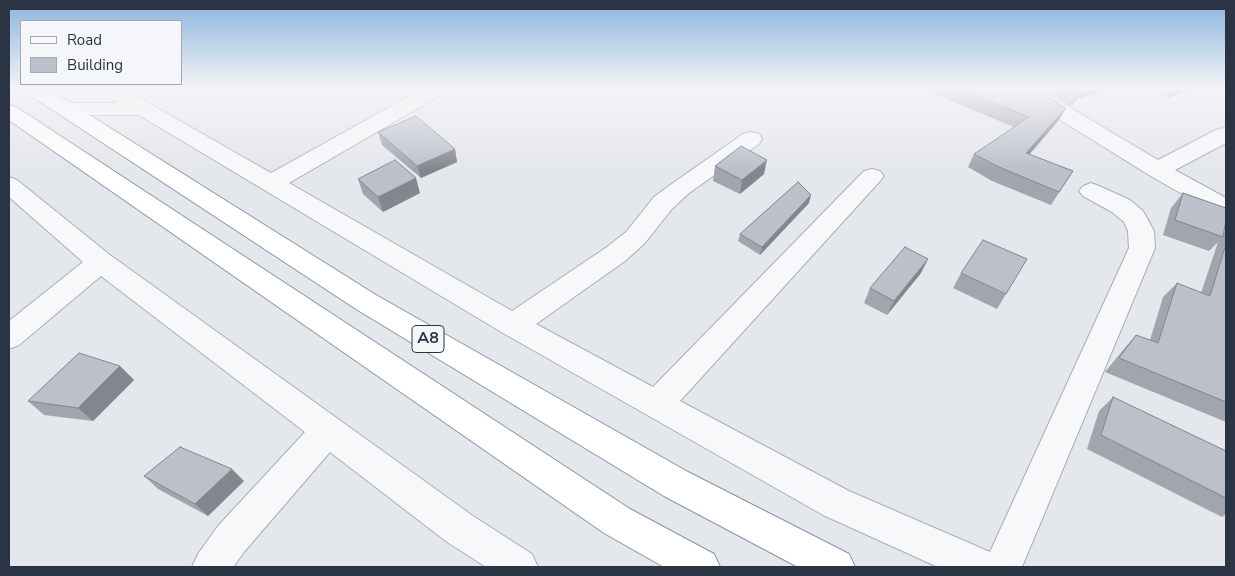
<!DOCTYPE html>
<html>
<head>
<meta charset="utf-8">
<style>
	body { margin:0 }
	#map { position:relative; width:1235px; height:576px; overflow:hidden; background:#e4e7ec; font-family:"Nunito Sans",sans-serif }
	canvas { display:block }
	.frame { position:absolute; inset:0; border:10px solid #2b3445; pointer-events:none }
	.legend { position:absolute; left:20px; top:20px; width:162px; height:65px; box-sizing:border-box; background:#f4f6f9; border:1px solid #a4a8b1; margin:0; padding:6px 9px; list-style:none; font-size:15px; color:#2b3445 }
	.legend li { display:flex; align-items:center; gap:10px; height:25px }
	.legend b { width:25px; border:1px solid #a4a8b1 }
</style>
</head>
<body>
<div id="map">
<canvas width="1235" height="576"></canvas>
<div class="frame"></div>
<ul class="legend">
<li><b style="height:6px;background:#f7f8fa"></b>Road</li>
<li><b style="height:14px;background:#bbc0ca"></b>Building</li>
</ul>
</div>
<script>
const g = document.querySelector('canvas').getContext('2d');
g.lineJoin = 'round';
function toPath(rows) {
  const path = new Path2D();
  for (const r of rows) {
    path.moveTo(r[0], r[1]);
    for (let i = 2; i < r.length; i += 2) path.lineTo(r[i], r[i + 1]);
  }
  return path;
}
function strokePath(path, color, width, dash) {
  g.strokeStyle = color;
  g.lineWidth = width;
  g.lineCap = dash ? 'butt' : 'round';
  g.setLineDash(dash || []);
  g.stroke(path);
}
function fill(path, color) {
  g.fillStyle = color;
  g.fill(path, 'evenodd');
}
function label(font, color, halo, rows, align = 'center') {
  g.font = font + ' "Nunito Sans",sans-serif';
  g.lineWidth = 4;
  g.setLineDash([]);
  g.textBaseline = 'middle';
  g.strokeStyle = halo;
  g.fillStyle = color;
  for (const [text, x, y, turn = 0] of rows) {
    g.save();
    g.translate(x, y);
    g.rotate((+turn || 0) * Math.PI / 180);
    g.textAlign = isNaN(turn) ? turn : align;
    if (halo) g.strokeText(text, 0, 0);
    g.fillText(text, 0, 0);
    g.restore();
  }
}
const minor = toPath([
	[99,89,124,89,271,173,422,89,447,89,444,93,289,183,512,311,607,247,626,232,654,197,673,183,743,134,751,132,759,134,762,139,759,144,689,193,672,209,644,244,625,261,536,324,653,387,864,171,872,169,880,171,884,176,880,181,680,401,849,491,990,552,1129,248,1128,231,1124,222,1112,212,1083,196,1079,191,1083,186,1091,183,1099,186,1130,200,1143,211,1154,231,1155,248,1022,567,938,567,823,515,503,333,139,115,65,115,58,113,55,109,58,105,65,103,118,103,102,93,99,89],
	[1014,89,1039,89,1158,160,1218,129,1226,128,1226,143,1175,170,1226,198,1226,216,1217,214,1149,175,1017,93,1014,89],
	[9,177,17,180,110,255,473,516,532,554,538,567,486,567,447,542,330,452,244,552,233,567,192,567,198,554,218,526,305,432,101,276,19,345,9,349,9,321,83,262,9,197,9,177]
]);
const highway = toPath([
	[24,89,48,89,376,295,688,472,849,554,855,567,798,567,664,496,356,309,27,93,24,89],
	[9,105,16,107,630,509,714,554,720,567,664,567,604,533,9,120,9,105]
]);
strokePath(minor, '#a9aeb7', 2);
strokePath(highway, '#8b94a3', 2);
fill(minor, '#f7f8fa');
fill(highway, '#fff');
fill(toPath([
	[926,89,1035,89,1066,108,1058,121,1030,154,1073,171,1051,205,992,181,968,167,974,154,1014,127,925,90],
	[1043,89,1109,89,1077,99,1071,106],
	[1152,89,1196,89,1168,98],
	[378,132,455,149,457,162,421,178,382,145],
	[715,166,764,174,740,194,713,181],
	[358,179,420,193,383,212,363,194],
	[1183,193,1223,233,1226,230,1226,422,1105,372,1123,350,1136,335,1150,340,1163,297,1177,283,1201,293,1218,242,1209,251,1163,235,1171,208],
	[809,203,760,255,738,241,740,234],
	[921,273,887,315,864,303,870,288],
	[961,273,1006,294,997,309,953,288],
	[120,366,134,380,93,421,44,415,28,401],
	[1113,397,1226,451,1226,514,1222,517,1087,449,1099,411],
	[144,476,244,481,208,516,158,489]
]), '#a1a5ae');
fill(toPath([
	[1082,89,1109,89,1077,99,1071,106,1078,93],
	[1174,89,1196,89,1168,98],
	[1066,108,1058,121,1019,166,1026,153],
	[455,149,457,162,421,178,417,166],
	[767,160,764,174,740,194,742,180],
	[416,178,420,193,383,212,378,197],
	[811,195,809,203,760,255,762,247],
	[928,259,921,273,887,315,894,301],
	[120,366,134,380,93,421,78,408],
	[232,469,244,481,208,516,195,504]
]), '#83868d');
const building = toPath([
	[959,89,1035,89,1066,108,1026,153,1073,171,1059,192,999,167,974,154,1029,117,959,89],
	[1072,89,1082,89,1078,93,1072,89],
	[416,116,455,149,417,166,378,132,416,116],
	[741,146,767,160,742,180,715,166,741,146],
	[395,160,416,178,378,197,358,179,395,160],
	[798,182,811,195,762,247,740,234,798,182],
	[1183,193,1226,208,1226,220,1223,237,1175,220,1183,193],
	[983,240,1027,259,1006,294,961,273,983,240],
	[1226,244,1226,402,1119,358,1136,335,1158,343,1177,283,1210,296,1226,244],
	[905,247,928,259,894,301,870,288,905,247],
	[79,353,120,366,78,408,28,401,79,353],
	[1113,397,1226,451,1226,498,1101,435,1113,397],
	[180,447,232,469,195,504,144,476,180,447]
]);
fill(building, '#bbc0ca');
strokePath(building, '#83868d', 1);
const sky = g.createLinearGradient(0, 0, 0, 170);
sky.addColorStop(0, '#8bb4dd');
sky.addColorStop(0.52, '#f3f4f6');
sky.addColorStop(1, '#f3f4f600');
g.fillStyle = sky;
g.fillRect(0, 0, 1235, 170);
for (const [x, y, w] of [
	[428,339,32]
]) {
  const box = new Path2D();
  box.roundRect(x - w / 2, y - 13.5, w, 27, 4);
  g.fillStyle = '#f4f6f9';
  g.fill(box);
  strokePath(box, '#2b3445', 1);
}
label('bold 16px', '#2b3445', null, [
	["A8",428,339]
]);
</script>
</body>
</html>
